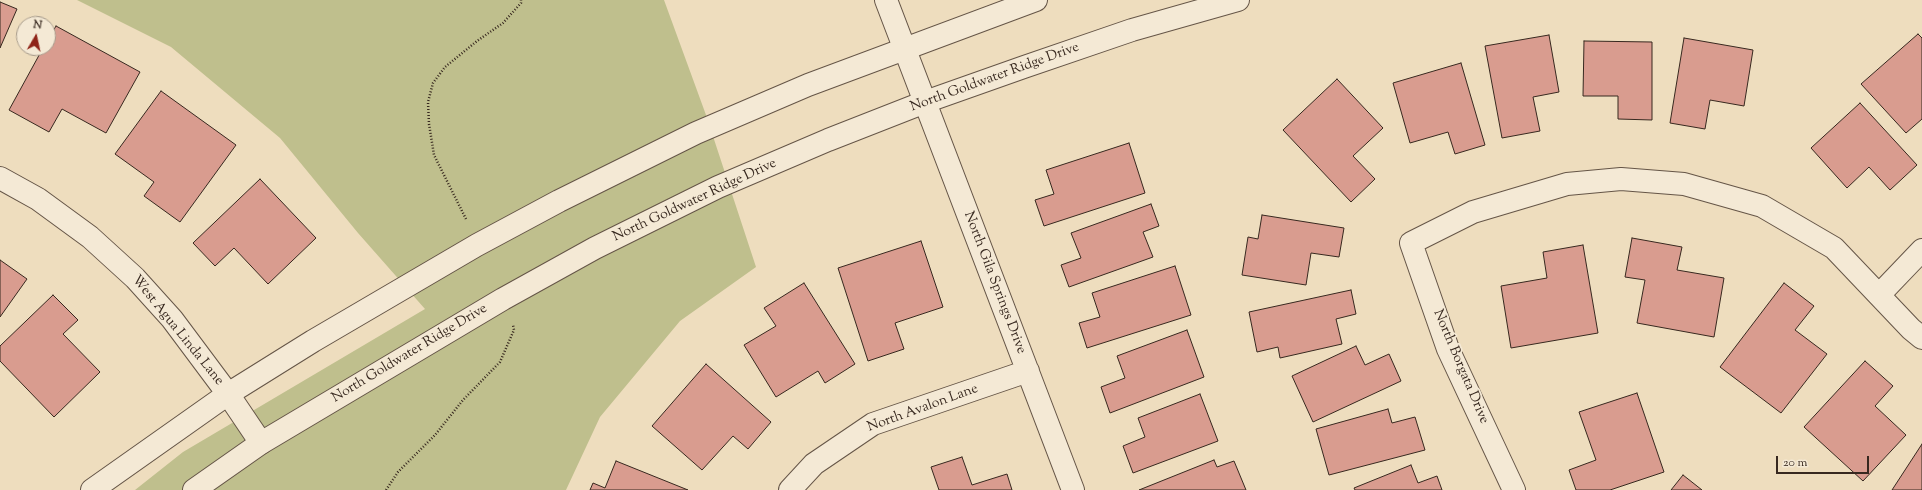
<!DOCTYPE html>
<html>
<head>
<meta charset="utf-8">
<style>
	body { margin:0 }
	#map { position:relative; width:1922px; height:490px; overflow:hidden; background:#eeddbe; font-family:"Sorts Mill Goudy",serif }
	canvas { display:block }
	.north { position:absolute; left:16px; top:16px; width:40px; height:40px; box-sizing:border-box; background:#f4e9d5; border:1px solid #a89c8c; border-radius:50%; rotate:9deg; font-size:11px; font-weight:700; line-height:16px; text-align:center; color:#37281f }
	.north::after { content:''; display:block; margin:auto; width:14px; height:18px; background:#8f2418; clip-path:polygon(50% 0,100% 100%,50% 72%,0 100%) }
	.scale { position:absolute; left:1776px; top:456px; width:93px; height:18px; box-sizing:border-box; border:2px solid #37281f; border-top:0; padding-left:5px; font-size:12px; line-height:14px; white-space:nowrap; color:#37281f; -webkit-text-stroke:3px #f4e9d5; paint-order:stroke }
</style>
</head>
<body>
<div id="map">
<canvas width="1922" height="490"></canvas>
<div class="north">N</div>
<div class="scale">20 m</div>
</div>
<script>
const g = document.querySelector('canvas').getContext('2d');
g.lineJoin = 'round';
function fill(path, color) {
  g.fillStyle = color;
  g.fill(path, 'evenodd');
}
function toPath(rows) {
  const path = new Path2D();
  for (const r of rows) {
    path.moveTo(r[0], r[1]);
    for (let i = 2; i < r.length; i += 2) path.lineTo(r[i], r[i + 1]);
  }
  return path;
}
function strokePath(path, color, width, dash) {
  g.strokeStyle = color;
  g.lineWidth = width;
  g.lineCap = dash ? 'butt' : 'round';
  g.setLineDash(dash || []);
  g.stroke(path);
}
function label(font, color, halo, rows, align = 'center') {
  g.font = font + ' "Sorts Mill Goudy",serif';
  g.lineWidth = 3.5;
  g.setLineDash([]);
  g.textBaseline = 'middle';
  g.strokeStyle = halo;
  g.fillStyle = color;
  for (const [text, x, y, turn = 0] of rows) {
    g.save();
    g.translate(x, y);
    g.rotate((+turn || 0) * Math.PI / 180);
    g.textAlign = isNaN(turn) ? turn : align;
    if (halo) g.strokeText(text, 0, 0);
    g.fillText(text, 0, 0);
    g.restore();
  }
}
fill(toPath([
	[77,0,664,0,706,115,756,267,680,321,600,417,566,490,135,490,183,452,425,309,358,233,280,138,171,47]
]), '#bfbf8d');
const building = toPath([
	[0,2,17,9,0,48,0,2],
	[56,26,140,72,106,133,62,109,49,132,9,110,43,48,48,48,48,40,56,26],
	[1918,34,1922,38,1922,119,1906,133,1861,84,1918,34],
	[1549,35,1559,92,1533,97,1540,131,1502,138,1485,46,1549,35],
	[1684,38,1753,50,1744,106,1710,100,1705,129,1670,123,1684,38],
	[1584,41,1652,42,1652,120,1618,119,1618,96,1583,96,1584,41],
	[1461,63,1485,145,1455,154,1448,132,1410,143,1393,83,1461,63],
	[1337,79,1383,128,1353,156,1375,179,1351,202,1283,130,1337,79],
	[161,91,236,145,180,222,144,196,154,182,115,154,161,91],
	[1860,103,1917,165,1890,190,1869,167,1847,188,1811,148,1860,103],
	[1129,143,1145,193,1044,226,1035,200,1054,194,1046,170,1129,143],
	[260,179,316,238,268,284,234,248,215,266,193,243,260,179],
	[1151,204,1159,226,1143,232,1153,257,1069,287,1061,265,1081,258,1071,233,1151,204],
	[1262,215,1344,228,1339,257,1311,253,1306,285,1242,275,1248,237,1258,239,1262,215],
	[1632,238,1682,247,1677,270,1724,278,1714,337,1637,323,1645,280,1625,277,1632,238],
	[921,241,943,307,895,323,904,349,868,361,838,268,921,241],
	[1583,245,1598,333,1511,348,1501,286,1547,278,1543,252,1583,245],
	[0,260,27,279,0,317,0,260],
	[1175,266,1191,315,1087,348,1079,323,1100,317,1092,293,1175,266],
	[804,283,855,364,825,383,818,371,776,397,744,345,776,326,764,308,804,283],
	[1784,283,1814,306,1795,330,1827,354,1781,413,1720,367,1784,283],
	[1351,290,1356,314,1336,319,1342,344,1280,358,1278,347,1257,352,1249,312,1351,290],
	[53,295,78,320,63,334,100,372,54,417,0,361,0,346,53,295],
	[1187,330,1204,377,1110,413,1101,387,1125,378,1117,356,1187,330],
	[1356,346,1365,365,1389,354,1401,381,1313,422,1292,376,1356,346],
	[1865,361,1893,386,1875,406,1906,435,1863,481,1804,427,1865,361],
	[706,364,771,422,748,449,733,436,702,470,652,426,706,364],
	[1637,393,1664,472,1610,490,1576,490,1569,470,1596,460,1579,412,1637,393],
	[1200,394,1218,441,1133,473,1123,446,1145,437,1138,418,1200,394],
	[1388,409,1392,423,1415,417,1425,450,1329,475,1316,429,1388,409],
	[1922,444,1922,490,1892,490,1922,444],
	[962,457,972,485,1007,474,1012,490,939,490,931,467,962,457],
	[1214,460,1217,467,1234,461,1246,490,1139,490,1214,460],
	[616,461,688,490,590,490,593,483,605,488,616,461],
	[1411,465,1418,483,1437,476,1442,490,1355,490,1354,488,1411,465],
	[1683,475,1702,490,1671,490,1683,475]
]);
fill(building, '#d99c8f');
strokePath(building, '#37281f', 1);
const minor = toPath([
	[886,0,1073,490],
	[0,178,38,199,90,237,135,278,172,319,228,394,261,443],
	[1879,295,1922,250],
	[790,490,814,464,873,424,1028,371],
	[1514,490,1448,349,1411,243,1473,212,1567,184,1621,179,1684,184,1762,206,1834,248,1911,329,1922,338]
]);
const tertiary = toPath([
	[92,490,228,394,313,341,477,245,559,201,696,133,808,85,1036,0],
	[194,490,261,443,503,299,595,248,718,187,828,140,925,102,1024,67,1132,30,1238,0]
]);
strokePath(minor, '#655547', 24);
strokePath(tertiary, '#655547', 24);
strokePath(toPath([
	[466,219,434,155,429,124,428,102,433,83,445,67,477,41,503,23,521,3,521,0],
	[386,490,398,472,435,435,463,400,500,362,514,330,513,325]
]), '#37281f', 2.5, [1, 2]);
strokePath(minor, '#f4e9d5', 22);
strokePath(tertiary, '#f4e9d5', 22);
label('14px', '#37281f', '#f4e9d5', [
	["North Goldwater Ridge Drive",995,78,-20],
	["North Goldwater Ridge Drive",695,201,-25],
	["North Gila Springs Drive",994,283,69],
	["West Agua Linda Lane",177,331,51],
	["North Goldwater Ridge Drive",410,354,-31],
	["North Borgata Drive",1460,367,67],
	["North Avalon Lane",923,409,-20]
]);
</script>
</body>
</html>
